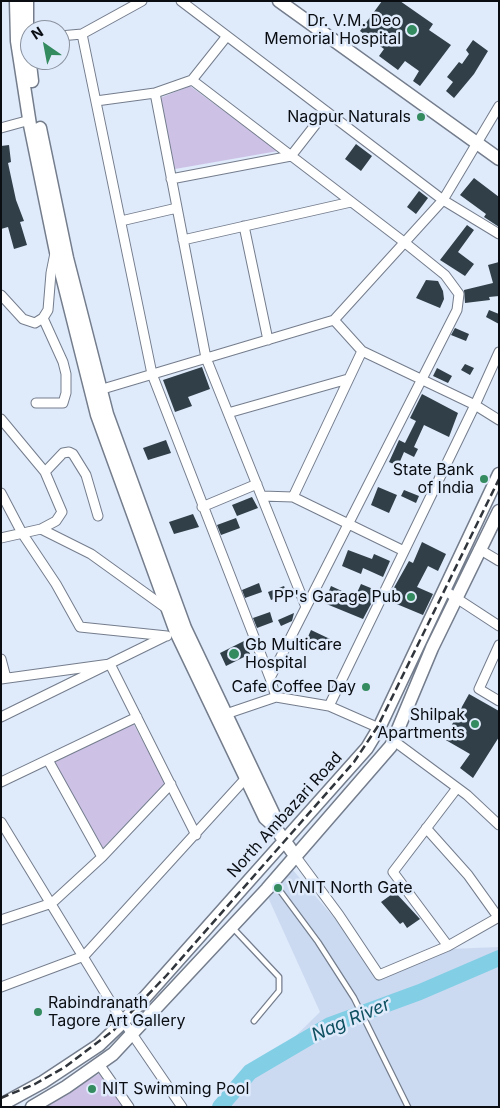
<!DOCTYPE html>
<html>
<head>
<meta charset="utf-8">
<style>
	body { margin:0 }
	#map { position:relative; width:500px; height:1108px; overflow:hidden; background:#dfeafb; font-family:Inter,sans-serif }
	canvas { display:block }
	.frame { position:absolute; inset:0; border:2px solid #0a0e13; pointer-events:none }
	.north { position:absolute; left:20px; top:20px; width:50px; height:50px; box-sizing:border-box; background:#dfeafb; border:1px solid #8a929e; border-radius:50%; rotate:327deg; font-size:14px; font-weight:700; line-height:20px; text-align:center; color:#0a0e13 }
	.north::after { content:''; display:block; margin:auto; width:18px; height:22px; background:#338b5f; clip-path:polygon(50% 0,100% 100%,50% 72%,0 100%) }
</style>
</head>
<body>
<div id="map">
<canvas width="500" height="1108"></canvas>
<div class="frame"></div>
<div class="north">N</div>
</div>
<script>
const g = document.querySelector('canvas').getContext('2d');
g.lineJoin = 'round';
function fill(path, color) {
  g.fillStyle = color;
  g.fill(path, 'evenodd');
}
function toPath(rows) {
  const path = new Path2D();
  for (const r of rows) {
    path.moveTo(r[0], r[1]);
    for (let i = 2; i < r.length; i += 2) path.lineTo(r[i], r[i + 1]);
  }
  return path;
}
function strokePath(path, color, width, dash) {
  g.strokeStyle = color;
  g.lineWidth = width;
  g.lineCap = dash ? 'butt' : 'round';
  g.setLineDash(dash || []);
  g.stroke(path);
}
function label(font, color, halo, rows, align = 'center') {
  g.font = font + ' Inter,sans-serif';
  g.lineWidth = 5;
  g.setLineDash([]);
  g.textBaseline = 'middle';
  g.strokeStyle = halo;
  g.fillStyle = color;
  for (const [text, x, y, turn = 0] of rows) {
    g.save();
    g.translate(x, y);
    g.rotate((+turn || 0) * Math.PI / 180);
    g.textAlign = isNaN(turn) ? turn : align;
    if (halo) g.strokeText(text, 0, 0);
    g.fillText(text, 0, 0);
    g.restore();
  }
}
fill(toPath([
	[292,869,380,971,448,949,499,947,499,1107,223,1107,320,1012,267,895]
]), '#ccdaf1');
fill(toPath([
	[190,86,278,151,175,169,160,98],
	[133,723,165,783,103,848,53,760],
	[102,1072,125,1107,42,1107]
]), '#cdc2e6');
strokePath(toPath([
	[220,1107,250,1072,330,1025,420,992,499,958]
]), '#82cee5', 16);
fill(toPath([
	[382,1,400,1,433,24,429,30,451,45,420,86,413,81,419,71,405,61,398,70,379,56,384,49,360,31],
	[473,40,488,51,474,74,454,98,446,91,453,82,447,77,459,62,462,64,469,54,466,50],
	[356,144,372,156,361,171,345,159],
	[9,145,11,162,8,163,16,200,24,221,20,222,27,245,14,249,8,227,1,229,1,146],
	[474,178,499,197,499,227,484,217,486,214,460,195],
	[419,191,428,198,416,214,407,207],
	[467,225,474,230,458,252,474,264,465,276,440,260],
	[499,262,499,296,489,297,490,300,465,303,464,290,493,283,488,265],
	[426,280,438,281,443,291,444,299,440,308,416,298],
	[489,310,499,314,499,324,486,317],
	[455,328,469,334,466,341,451,335],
	[465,364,474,368,470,375,461,370],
	[202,367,210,389,188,397,192,406,175,412,163,380],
	[437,368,452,376,448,383,433,376],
	[422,394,458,413,449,437,424,425,414,447,418,449,414,457,404,452,398,466,389,462,399,440,405,443,416,421,410,418],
	[166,440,171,453,148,460,143,448],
	[378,487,397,495,389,513,371,505],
	[404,490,419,496,416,503,401,496],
	[252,497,258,508,237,516,232,505],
	[193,514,199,527,174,534,169,522],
	[236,518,240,528,221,535,217,525],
	[422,542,446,554,438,571,428,566,417,587,433,594,423,615,387,600,409,561,413,563],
	[348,550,372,559,374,554,390,561,383,577,363,568,361,574,342,566],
	[259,583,262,592,245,598,242,590],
	[361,584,378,591,363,619,324,603,331,586,355,597],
	[284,586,288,594,271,600,268,592],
	[270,612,273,622,257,628,253,618],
	[294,613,292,621,281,626,278,620],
	[311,630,330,639,325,648,307,639],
	[244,641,250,654,226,666,220,653],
	[469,694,499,711,499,737,473,778,460,768,470,754,444,739],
	[395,892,420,919,407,928,403,922,400,924,381,902]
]), '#303f48');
const lane = toPath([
	[278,888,318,942,354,998,408,1107],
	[233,928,279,977,279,991,254,1021]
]);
const street = toPath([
	[181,1,443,200,499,234],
	[82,34,152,374,270,678],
	[60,36,82,34,142,1],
	[192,80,404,242,445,275,459,294,457,310,270,678,276,697],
	[155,93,206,358,306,607],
	[96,101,155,93,192,80,227,36],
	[1,128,30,120],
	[171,179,291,156,326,111],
	[121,221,177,208],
	[244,226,268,340],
	[183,240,351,202],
	[1,295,23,319,35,323,43,318,48,310,51,273,55,253],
	[334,320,362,351,475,405,499,420],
	[96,391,334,320,443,200,499,106],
	[36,403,63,403,66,393,66,374,63,362,43,318],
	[228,413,348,379],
	[1,419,45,472,62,512,56,521,41,529,1,538],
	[45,472,63,453,69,452,73,454,86,475,98,516],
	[1,493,22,533,56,584,80,627,167,636],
	[262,496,293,497,404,551],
	[293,497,362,351],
	[202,507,257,484],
	[41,529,91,554,166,608],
	[479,549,499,561],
	[444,590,499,626],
	[499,645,479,689,499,701],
	[1,659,6,678],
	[1,679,110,664,196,835],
	[329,706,475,405,499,352],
	[220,716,276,697,329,706,379,728],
	[1,717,166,636],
	[394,741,467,795,499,825],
	[48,760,102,857],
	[1,782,137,717],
	[457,788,393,872,448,946,499,917],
	[1,822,115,1009,182,1107],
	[426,828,468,875,498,917],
	[296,857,339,915,379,975,448,946],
	[1,920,52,903,102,857,171,784],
	[1,987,84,956,246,778],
	[99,1064,129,1107]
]);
const secondary = toPath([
	[16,1,17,41,30,125,56,252,97,415,176,632,265,818,274,826,296,857],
	[27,1,27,39,32,81],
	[279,1,499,159],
	[40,128,67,258,107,414,185,628,273,813,274,826],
	[1,1105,43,1082,99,1045,123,1022,367,748,379,728,499,474],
	[32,1107,66,1087,113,1054,267,889,391,746,432,648,499,511]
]);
strokePath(lane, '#747d8c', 7);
strokePath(street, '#747d8c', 11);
strokePath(secondary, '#747d8c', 15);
strokePath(lane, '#fff', 4.5);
strokePath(street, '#fff', 9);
strokePath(secondary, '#fff', 12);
strokePath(toPath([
	[1,1098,35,1084,65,1067,114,1030,166,976,354,762,378,726,499,479]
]), '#30353c', 2.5, [8, 4]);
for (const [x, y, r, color] of [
	[412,30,6,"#338b5f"],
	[421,117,5,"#338b5f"],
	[484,479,5,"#338b5f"],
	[411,597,5,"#338b5f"],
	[234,654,6,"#338b5f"],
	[366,687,5,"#338b5f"],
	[475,724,5,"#338b5f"],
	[278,888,5,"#338b5f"],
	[38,1012,5,"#338b5f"],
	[92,1089,5,"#338b5f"]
]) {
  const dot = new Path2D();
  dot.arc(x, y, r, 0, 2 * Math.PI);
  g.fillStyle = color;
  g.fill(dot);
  strokePath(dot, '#dfeafb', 2);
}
label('16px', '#0a0e13', '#dfeafb', [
	["Dr. V.M. Deo",401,21],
	["Memorial Hospital",401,39],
	["Nagpur Naturals",411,117],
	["State Bank",474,470],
	["of India",474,488],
	["PP's Garage Pub",401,597],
	["Gb Multicare",245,645,"left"],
	["Hospital",245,663,"left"],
	["Cafe Coffee Day",356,687],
	["Shilpak",465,715],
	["Apartments",465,733],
	["VNIT North Gate",288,888,"left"],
	["Rabindranath",48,1003,"left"],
	["Tagore Art Gallery",48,1021,"left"],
	["NIT Swimming Pool",102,1089,"left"]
], 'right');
label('16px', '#0a0e13', '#dfeafb', [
	["North Ambazari Road",285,815,-48]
]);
label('italic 18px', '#0e5060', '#dfeafb', [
	["Nag River",351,1020,-23]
]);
</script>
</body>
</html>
